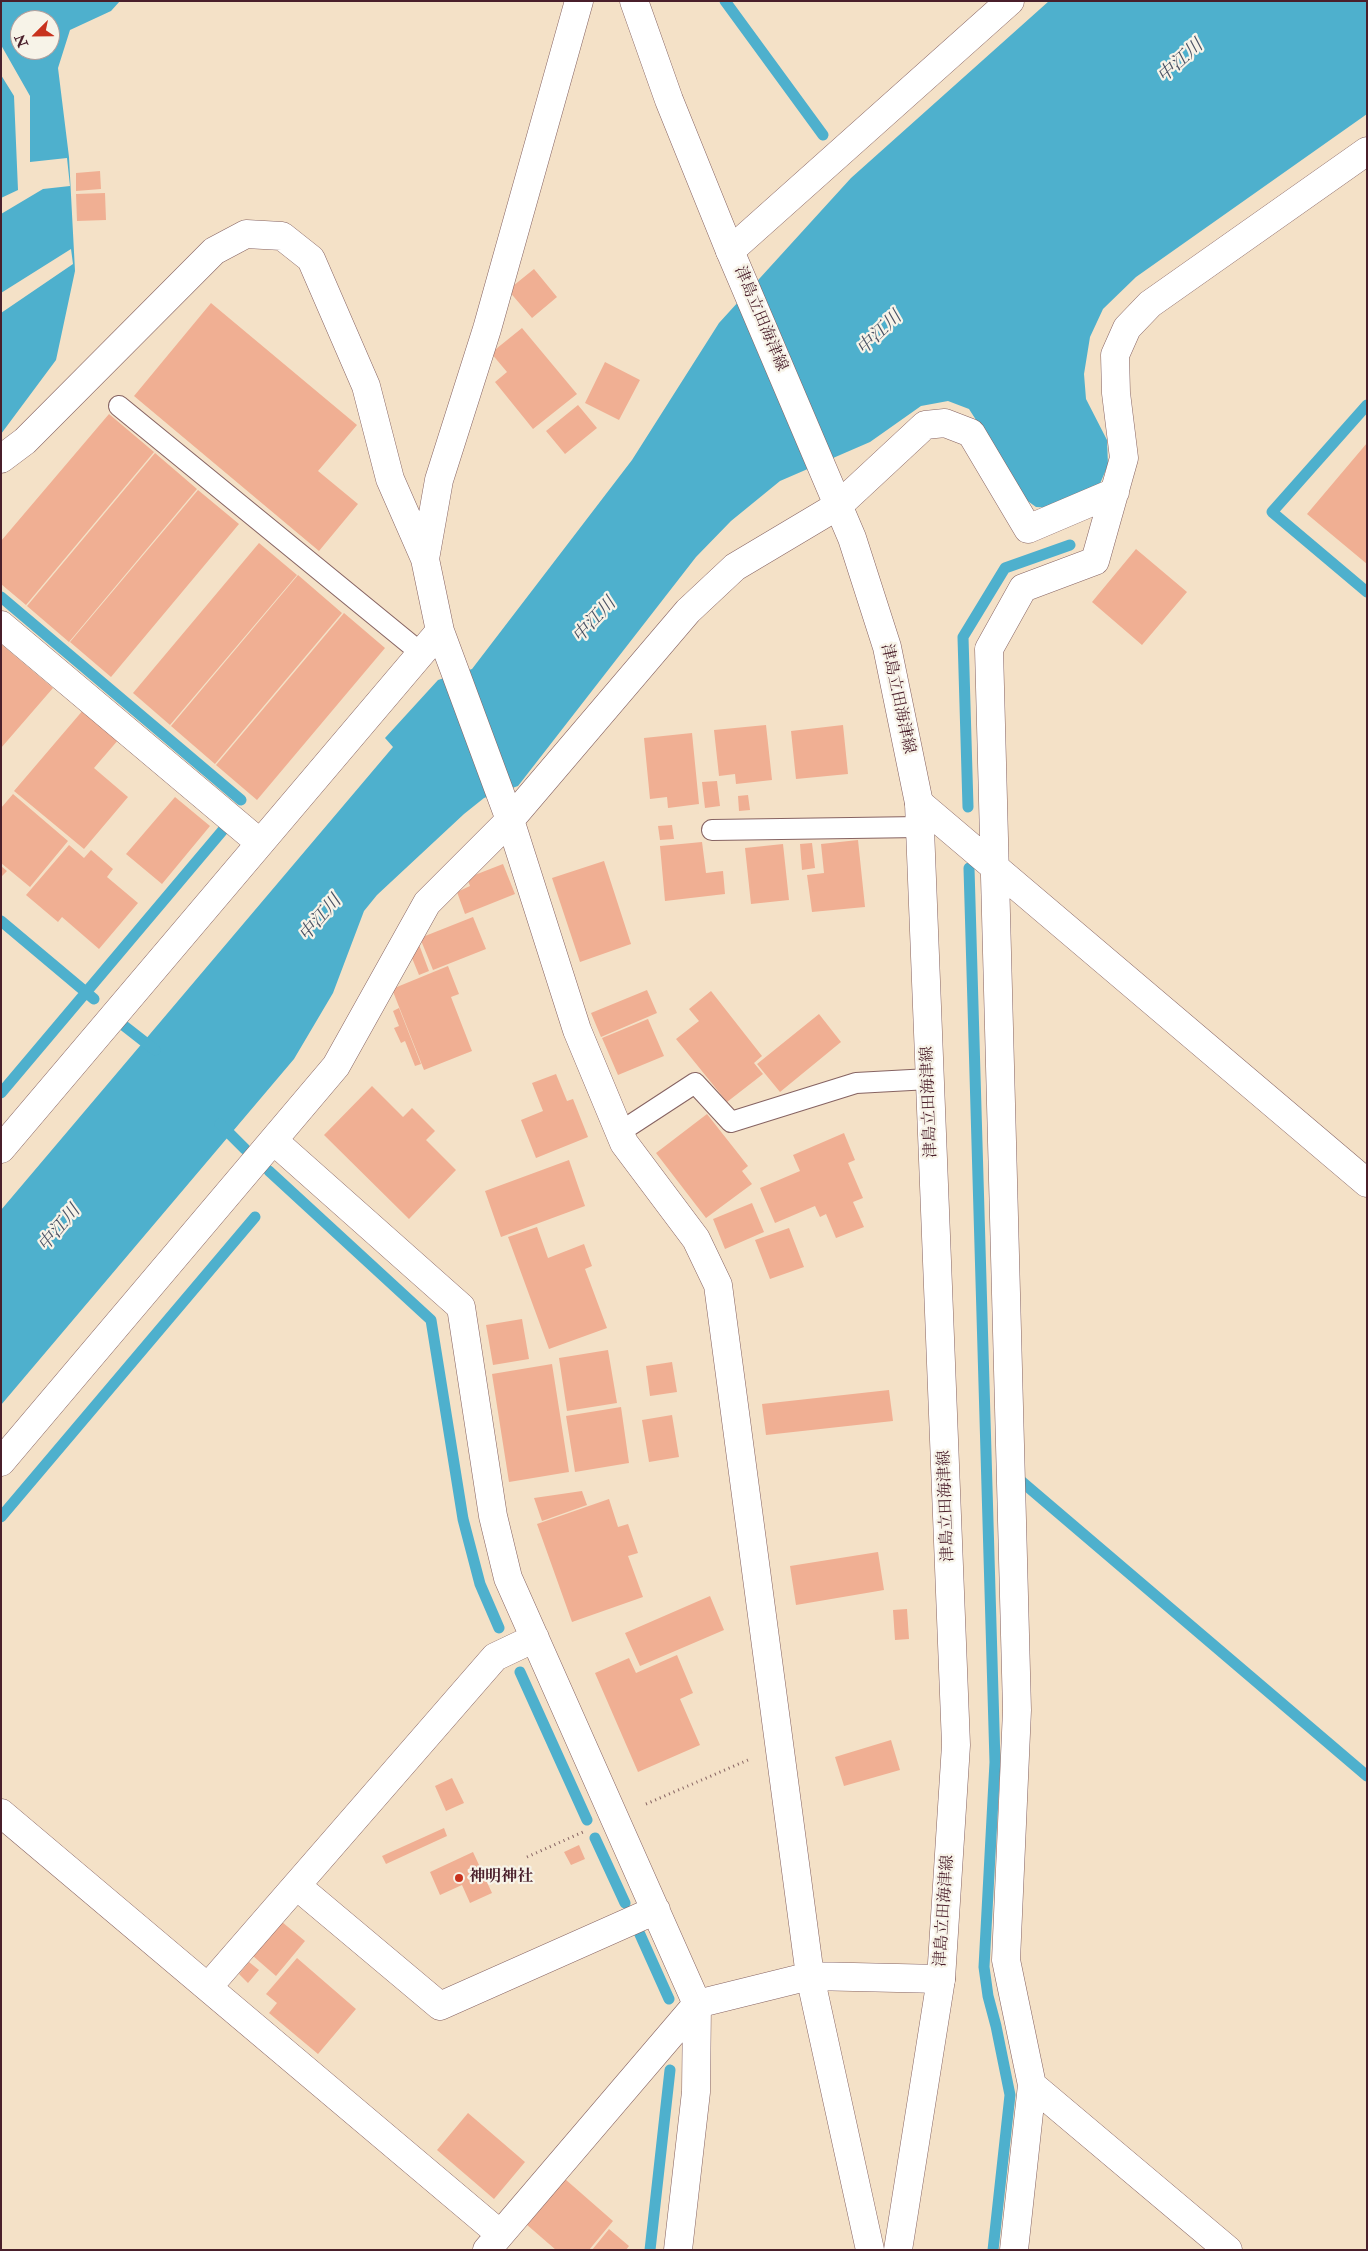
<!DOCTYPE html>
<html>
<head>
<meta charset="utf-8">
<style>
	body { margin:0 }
	#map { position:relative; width:1368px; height:2251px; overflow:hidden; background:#f4e1c7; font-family:"IM FELL Double Pica",serif }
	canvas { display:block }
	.frame { position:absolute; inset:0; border:2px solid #4a1f2b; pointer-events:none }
	.north { position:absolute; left:10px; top:10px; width:50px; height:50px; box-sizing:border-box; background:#f7f3e8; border:1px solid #b29e9c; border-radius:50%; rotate:247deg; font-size:14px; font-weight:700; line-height:20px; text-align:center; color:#4a1f2b }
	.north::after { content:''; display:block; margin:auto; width:18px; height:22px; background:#c8321e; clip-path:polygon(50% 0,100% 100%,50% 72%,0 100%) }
</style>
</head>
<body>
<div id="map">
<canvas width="1368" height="2251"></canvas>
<div class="frame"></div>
<div class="north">N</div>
</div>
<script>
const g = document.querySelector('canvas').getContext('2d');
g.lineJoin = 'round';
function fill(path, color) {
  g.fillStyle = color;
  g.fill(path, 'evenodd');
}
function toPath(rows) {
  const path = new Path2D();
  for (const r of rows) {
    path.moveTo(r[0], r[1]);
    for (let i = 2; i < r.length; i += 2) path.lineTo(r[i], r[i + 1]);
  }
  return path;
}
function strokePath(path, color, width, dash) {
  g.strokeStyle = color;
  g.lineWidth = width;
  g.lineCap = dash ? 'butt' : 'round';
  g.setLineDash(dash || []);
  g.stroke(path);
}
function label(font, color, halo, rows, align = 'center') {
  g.font = font + ' "IM FELL Double Pica","Noto Serif JP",serif';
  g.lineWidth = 4.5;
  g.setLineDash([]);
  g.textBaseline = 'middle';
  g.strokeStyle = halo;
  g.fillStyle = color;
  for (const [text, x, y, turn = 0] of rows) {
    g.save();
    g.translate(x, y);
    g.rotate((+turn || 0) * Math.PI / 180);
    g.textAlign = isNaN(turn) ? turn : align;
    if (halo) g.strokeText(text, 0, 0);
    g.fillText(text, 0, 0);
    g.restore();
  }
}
fill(toPath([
	[1,1,120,1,111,11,70,30,58,68,69,157,75,271,56,360,1,434],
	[20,20,50,20,50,50,20,50],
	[1049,1,1367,1,1367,114,1136,277,1103,309,1090,337,1084,374,1086,399,1107,440,1108,465,1099,486,1053,508,1036,507,1018,494,985,434,969,409,948,401,921,406,870,442,780,481,731,521,696,557,518,786,484,798,464,814,377,895,364,911,333,993,294,1059,1,1405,1,1210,393,747,385,738,438,680,472,669,632,460,719,323,851,178]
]), '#4eb0cd');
fill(toPath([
	[1,45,30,96,30,162,67,158,70,186,43,189,1,214,1,198,18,190,14,96,1,75],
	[71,249,73,264,1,313,1,293]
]), '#f4e1c7');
strokePath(toPath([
	[725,1,823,135],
	[1367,405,1272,512,1367,592],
	[1,597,241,800],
	[968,807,963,637,1005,568,1070,545],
	[969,868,995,1762,984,1967,988,1996,996,2026,1010,2095,993,2250],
	[1,921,94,999],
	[123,1025,155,1050],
	[1,1093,223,830],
	[220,1124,245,1149],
	[269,1171,431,1320,463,1519,480,1584,499,1628],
	[1021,1481,1367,1776],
	[1,1517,255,1217],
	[520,1672,587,1820],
	[595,1838,625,1903],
	[638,1930,669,1999],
	[650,2250,670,2070]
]), '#4eb0cd', 11);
fill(toPath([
	[100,171,101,189,76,191,76,173],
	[105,193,106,220,77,221,76,194],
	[534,269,557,297,532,318,508,290],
	[211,303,357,425,318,471,358,504,319,551,134,396],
	[522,328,577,394,533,429,495,382,507,372,491,353],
	[605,362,640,380,619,420,585,403],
	[578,405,597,428,565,454,546,431],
	[109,414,154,452,26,605,1,584,1,541],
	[1367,443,1367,564,1307,514],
	[155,453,197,489,69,642,27,606],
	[198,490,239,524,111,677,70,642],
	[259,543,297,575,170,725,133,693],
	[1136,549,1187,592,1142,645,1092,602],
	[298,575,342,613,215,764,171,726],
	[344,613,385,648,257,800,216,765],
	[1,644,53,688,1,748],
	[84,709,119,739,94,768,128,797,84,849,14,791],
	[766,725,772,780,736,784,735,774,719,776,714,730],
	[843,725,848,774,796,779,791,731],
	[692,733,699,804,668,808,667,797,650,799,644,738],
	[717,781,720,806,705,808,702,782],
	[13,794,68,841,30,887,1,863,1,808],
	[748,795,750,810,739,811,738,796],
	[175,797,210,826,162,884,126,854],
	[672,825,674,839,660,840,658,826],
	[858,840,865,907,812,912,807,875,824,873,821,844],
	[702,842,706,873,723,871,725,894,665,901,660,846],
	[812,843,815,868,802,870,800,844],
	[783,844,789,900,751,904,745,848],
	[69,845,84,858,91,850,113,869,107,877,138,903,99,949,62,917,58,922,26,895],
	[604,861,631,944,580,962,552,878],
	[503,864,515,894,465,914,457,892,470,886,467,878],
	[1,866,7,871,1,877],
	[473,917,486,949,433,970,420,938],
	[418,942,429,971,419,975,407,946],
	[448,966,459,994,451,997,472,1051,424,1070,392,989],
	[647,990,657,1013,601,1037,591,1013],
	[711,991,762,1056,754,1063,763,1074,727,1102,676,1039,699,1021,689,1009],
	[399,1008,421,1064,415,1066,405,1041,401,1043,394,1028,399,1026,393,1011],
	[819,1014,841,1042,780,1092,757,1064],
	[648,1019,664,1056,618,1075,602,1038],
	[556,1074,567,1101,573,1099,588,1137,536,1158,521,1120,543,1111,532,1083],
	[372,1086,403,1117,412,1108,435,1131,426,1140,456,1170,409,1219,324,1135],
	[707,1114,748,1166,742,1171,752,1184,706,1218,656,1153],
	[844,1133,855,1160,848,1163,863,1198,853,1202,864,1227,836,1238,826,1214,820,1217,815,1206,775,1223,760,1188,800,1171,793,1155],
	[569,1160,585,1206,501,1237,485,1191],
	[752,1203,764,1232,725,1249,713,1219],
	[537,1227,548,1258,584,1244,592,1266,585,1269,607,1328,549,1349,508,1237],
	[789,1228,804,1267,770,1279,755,1240],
	[522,1319,529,1359,493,1365,486,1325],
	[608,1350,617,1403,567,1411,559,1358],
	[672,1362,677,1392,650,1396,646,1366],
	[552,1364,569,1472,509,1482,492,1374],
	[889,1390,893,1421,766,1435,762,1404],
	[621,1407,629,1463,575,1472,566,1416],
	[672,1415,679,1457,649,1462,642,1420],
	[582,1491,587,1505,542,1521,534,1498],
	[609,1499,618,1527,628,1524,638,1553,628,1556,643,1597,572,1622,537,1524],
	[878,1552,884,1590,796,1605,790,1566],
	[710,1596,724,1630,640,1666,625,1633],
	[907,1609,909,1639,895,1640,893,1610],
	[677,1655,693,1693,680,1699,700,1745,638,1772,595,1673,629,1658,636,1673],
	[891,1740,900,1770,844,1786,835,1757],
	[452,1778,464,1803,446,1811,435,1786],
	[444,1828,447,1836,386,1864,382,1856],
	[579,1845,585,1859,571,1865,564,1852],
	[473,1852,492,1893,470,1903,462,1885,440,1895,430,1872],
	[282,1922,305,1941,276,1976,253,1956],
	[297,1958,356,2009,318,2054,269,2013,277,2003,266,1994],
	[249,1962,259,1970,248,1983,239,1974],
	[468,2113,525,2162,494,2199,437,2150],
	[565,2179,613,2221,589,2250,556,2250,526,2224],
	[609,2229,629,2246,626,2250,592,2250]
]), '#f0af93');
const lane = toPath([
	[119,406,421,653],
	[712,830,920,827],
	[620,1132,695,1083,731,1122,856,1083,929,1079]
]);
const street = toPath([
	[730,251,1010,1],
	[1,459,25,441,214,251,246,234,282,236,311,259,366,386,390,479,425,559,440,631,510,820,577,1030,624,1143,696,1239,718,1285,810,1976,870,2250],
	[425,559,439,480,487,329,579,1],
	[1,625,260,843],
	[919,803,1367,1183],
	[274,1141,461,1307,493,1516,508,1578,697,2004,696,2092,678,2250],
	[1,1149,440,631],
	[1,1462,336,1066,427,903,510,820,688,611,735,567,839,505,925,425,945,423,971,433,1028,529,1115,492],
	[1,1813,500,2234],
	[297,1886,440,2006,656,1910],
	[208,1987,495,1657,535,1638],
	[1032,2085,1228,2250],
	[487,2250,697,2004,810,1976,941,1979],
	[1014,2250,1032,2085,1006,1960,1017,1710,989,649,1023,588,1095,561,1124,458,1116,393,1115,355,1127,328,1150,304,1367,151]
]);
const secondary = toPath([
	[634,1,669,100,730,251,852,538,887,647,919,803,956,1745,941,1979,898,2250]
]);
strokePath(lane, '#866362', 22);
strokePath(street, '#866362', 29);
strokePath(secondary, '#866362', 29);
strokePath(toPath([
	[646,1804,748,1760],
	[527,1857,583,1832]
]), '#866362', 3, [1, 4]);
strokePath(lane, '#fff', 20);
strokePath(street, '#fff', 28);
strokePath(secondary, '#fff', 28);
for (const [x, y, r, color] of [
	[459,1878,5,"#c8321e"]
]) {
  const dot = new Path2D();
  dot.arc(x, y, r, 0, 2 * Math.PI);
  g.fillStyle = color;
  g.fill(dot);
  strokePath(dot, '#f7f3e8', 2);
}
label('16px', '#4a1f2b', '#f7f3e8', [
	["津島立田海津線",760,319,67],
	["津島立田海津線",897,699,78],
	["津島立田海津線",930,1102,-92],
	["津島立田海津線",947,1506,-92],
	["津島立田海津線",945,1911,-86]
]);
label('bold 16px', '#4a1f2b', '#f7f3e8', [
	["神明神社",469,1878]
], 'left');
label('italic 18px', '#4b5264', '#f7f3e8', [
	["中江川",1181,62,-42],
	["中江川",880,334,-44],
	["中江川",595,621,-47],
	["中江川",321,919,-49],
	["中江川",60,1229,-50]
]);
</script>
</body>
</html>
